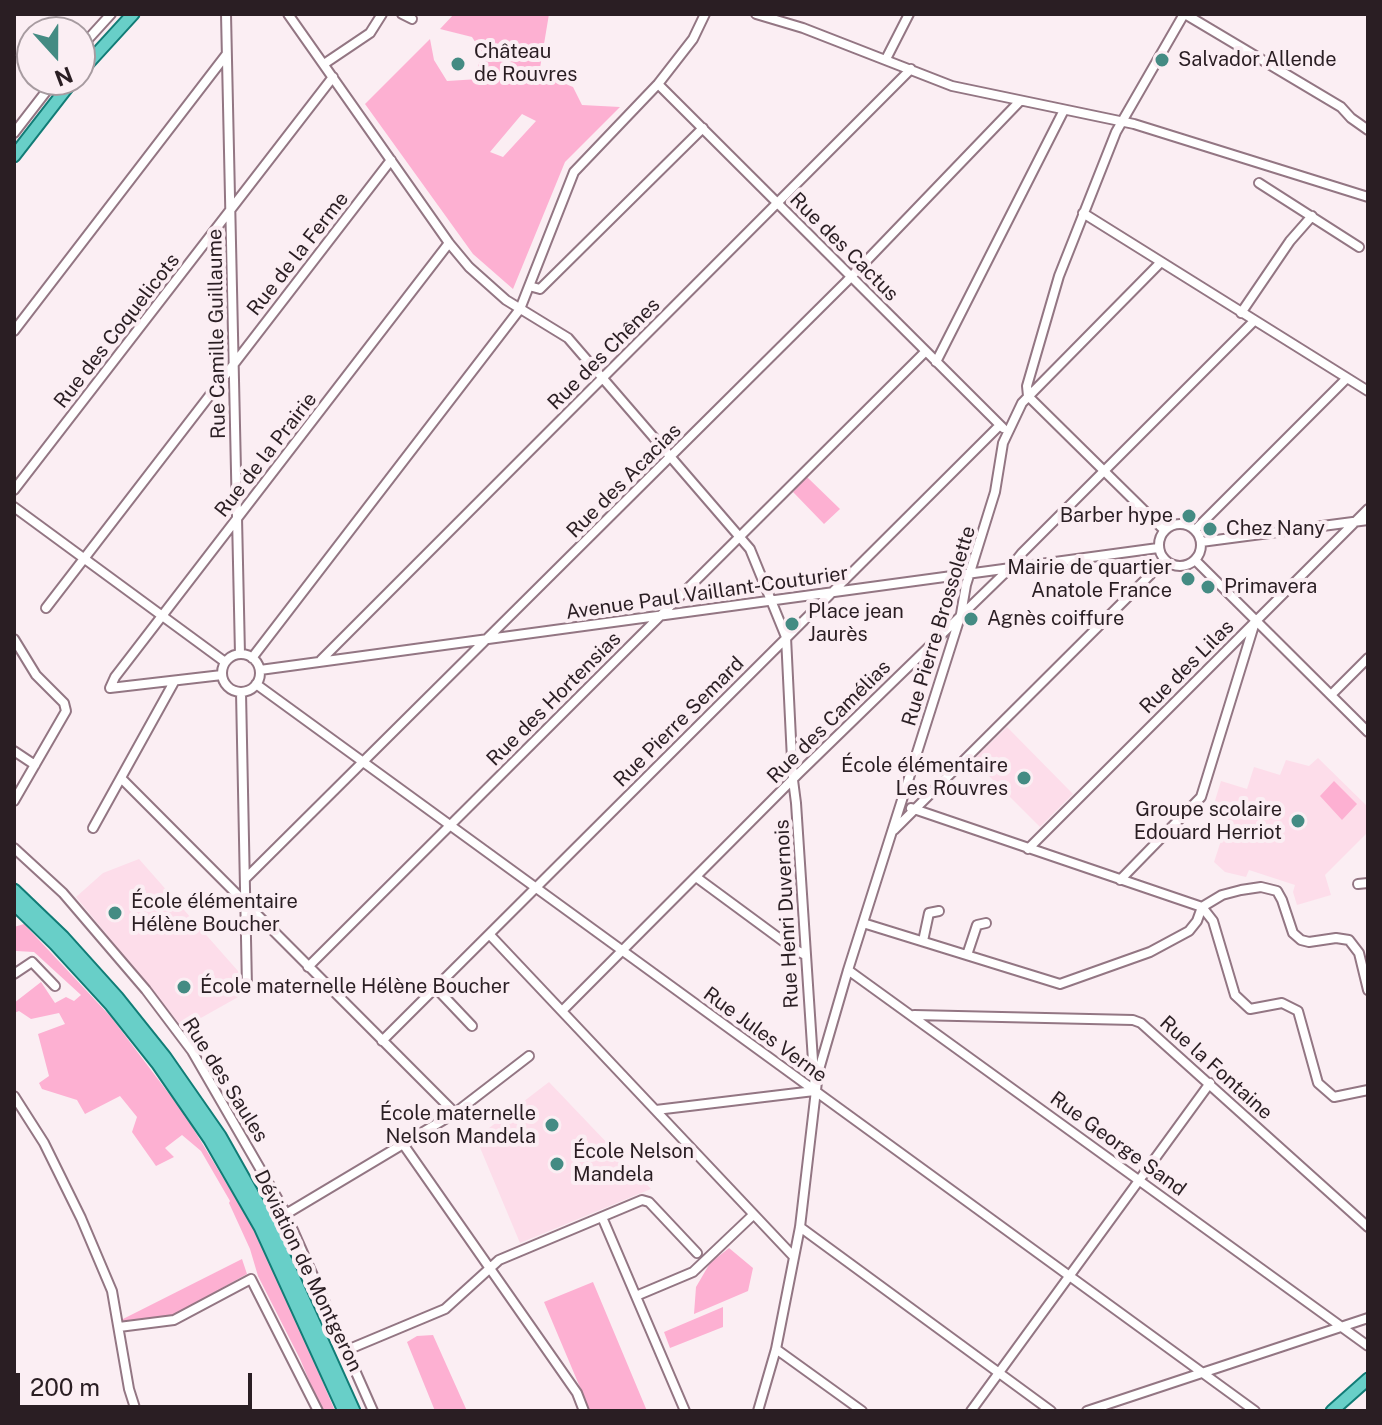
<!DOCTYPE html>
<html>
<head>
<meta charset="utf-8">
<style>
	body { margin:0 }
	#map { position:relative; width:1382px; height:1425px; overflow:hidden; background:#fbeef3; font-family:"Public Sans",sans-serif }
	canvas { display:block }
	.frame { position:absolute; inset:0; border:16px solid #2a1e23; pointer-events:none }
	.north { position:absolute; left:16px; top:16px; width:80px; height:80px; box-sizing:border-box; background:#fbeef3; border:2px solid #a79ba0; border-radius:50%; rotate:159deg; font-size:22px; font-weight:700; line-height:32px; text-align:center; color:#2a1e23 }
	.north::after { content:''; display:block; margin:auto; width:28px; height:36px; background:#448b83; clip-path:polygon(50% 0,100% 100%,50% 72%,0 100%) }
	.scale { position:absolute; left:16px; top:1373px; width:236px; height:36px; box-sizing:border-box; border:4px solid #2a1e23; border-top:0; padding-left:10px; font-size:24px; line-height:28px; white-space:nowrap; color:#2a1e23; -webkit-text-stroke:6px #fbeef3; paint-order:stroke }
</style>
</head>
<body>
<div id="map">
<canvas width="1382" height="1425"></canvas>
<div class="frame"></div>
<div class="north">N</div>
<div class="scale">200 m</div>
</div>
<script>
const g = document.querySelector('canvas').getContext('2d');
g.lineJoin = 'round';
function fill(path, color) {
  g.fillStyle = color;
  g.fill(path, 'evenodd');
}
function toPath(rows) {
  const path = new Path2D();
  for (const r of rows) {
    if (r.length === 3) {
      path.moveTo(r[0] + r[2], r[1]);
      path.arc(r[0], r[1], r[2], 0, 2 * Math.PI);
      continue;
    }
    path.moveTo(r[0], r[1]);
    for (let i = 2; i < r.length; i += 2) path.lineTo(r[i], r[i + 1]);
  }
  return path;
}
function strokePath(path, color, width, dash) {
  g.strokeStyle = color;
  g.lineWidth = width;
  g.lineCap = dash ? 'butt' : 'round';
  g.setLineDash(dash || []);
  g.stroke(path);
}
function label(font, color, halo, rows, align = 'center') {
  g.font = font + ' "Public Sans",sans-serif';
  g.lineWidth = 8;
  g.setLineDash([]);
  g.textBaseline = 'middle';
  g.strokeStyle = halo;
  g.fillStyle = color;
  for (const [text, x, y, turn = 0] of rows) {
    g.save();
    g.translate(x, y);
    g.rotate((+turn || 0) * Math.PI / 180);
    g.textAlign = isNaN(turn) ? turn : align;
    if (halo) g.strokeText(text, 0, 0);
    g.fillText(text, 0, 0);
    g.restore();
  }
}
fill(toPath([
	[1007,727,1073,794,1040,827,973,760],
	[1318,758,1368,807,1368,832,1325,875,1331,895,1297,905,1293,892,1295,885,1249,870,1246,877,1225,872,1214,862,1231,810,1214,804,1221,781,1247,789,1254,767,1280,775,1286,760,1309,766],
	[139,859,238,971,240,996,183,1028,76,897,103,873],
	[549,1082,651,1189,520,1243,476,1138]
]), '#fdddea');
fill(toPath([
	[454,14,549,14,540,68,542,74,573,87,582,105,620,107,565,162,513,289,473,254,365,104,430,39,434,60,447,81,479,79,478,66,483,54,472,37,440,29],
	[522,114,536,121,503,157,490,152],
	[807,477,840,509,824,524,793,492],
	[1334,781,1357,804,1342,820,1320,796],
	[24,924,111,1017,185,1115,251,1224,296,1319,335,1411,322,1411,300,1359,258,1276,250,1249,229,1203,230,1201,201,1151,182,1135,165,1148,174,1157,156,1166,132,1132,137,1117,120,1096,85,1114,77,1100,42,1089,39,1083,49,1076,38,1034,65,1024,59,1013,31,1019,19,1011,14,1013,14,1003,41,982,55,1003,66,997,74,1001,81,995,34,952,16,951,14,927],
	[729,1248,753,1268,748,1291,694,1314,696,1287,710,1263],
	[242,1259,247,1274,169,1318,123,1322,123,1319],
	[593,1282,647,1411,590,1411,544,1302],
	[723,1307,723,1327,670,1348,664,1332],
	[433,1335,467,1411,435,1411,407,1342,417,1336]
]), '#fdb0d2');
const minor = toPath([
	[226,14,240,654],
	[288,14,449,243,469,267,506,300,568,338,750,549,786,637,793,780,796,803,815,1091],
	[402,14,412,19],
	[756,14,803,28,952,86,1134,124,1368,197],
	[1185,14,1341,107,1351,118,1368,130],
	[80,48,111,14],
	[886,59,909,14],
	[324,64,370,33,382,14],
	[658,84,1003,428],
	[14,133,55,80],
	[1259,183,1359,247],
	[1083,213,1368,391],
	[529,286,540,289,703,128],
	[1241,313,1290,241,1312,216],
	[14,331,226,55],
	[936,362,1064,110],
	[1028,396,1027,386,1059,276,1116,132,1184,14],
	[1028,396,1164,530],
	[14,490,333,77],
	[14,507,225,662],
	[1180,545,21],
	[1195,530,1347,378],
	[1201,542,1368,520],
	[1195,560,1368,732],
	[46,608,391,160],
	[14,639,36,675,64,703,66,711,14,801],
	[241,673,19],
	[252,658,520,309,574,172,658,84,693,39,705,14],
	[321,660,911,69],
	[260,670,1158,548],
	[222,675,110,688,115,677,449,243],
	[256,684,1255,1411],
	[241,692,247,987],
	[1331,695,1368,658],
	[14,751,35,765],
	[121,778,455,1113,286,1214],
	[911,808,1202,907],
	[93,828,174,682],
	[894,830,1165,560],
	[14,848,63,893,146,990,192,1051,284,1210,373,1411],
	[1028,849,1368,509],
	[696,877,791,947,805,955],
	[245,879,846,282,1020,101],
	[1120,880,1201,797,1255,622],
	[1358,884,1368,883],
	[1202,907,1213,921,1235,995,1250,1009,1282,1003,1298,1011,1318,1083,1334,1097,1368,1090],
	[1202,907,1222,895,1241,890,1261,887,1277,891,1282,900,1293,933,1301,940,1309,942,1336,938,1349,940,1359,953,1368,990],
	[863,923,1060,984,1150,952,1189,931,1197,921,1202,907],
	[490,935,794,1257],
	[923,941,929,913,939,911],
	[967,955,977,925,986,923],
	[308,967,925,352],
	[848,970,1368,1346],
	[14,974,32,962,55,986],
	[436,988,472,1026],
	[562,1011,799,773,1010,568,1022,553,1254,321],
	[914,1015,1133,1020,1141,1023,1368,1227],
	[382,1041,999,426],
	[14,1096,44,1143,81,1218,112,1291,129,1389,136,1411],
	[656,1110,814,1091],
	[455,1113,529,1056],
	[403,1144,577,1393,584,1411],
	[602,1217,685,1411],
	[800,1227,1051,1411],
	[636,1296,693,1272,753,1215],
	[119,1327,174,1320,251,1279,318,1411],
	[776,1349,862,1411],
	[347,1350,445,1309,499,1260,642,1200,649,1202,697,1253],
	[758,1411,776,1349,800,1227,818,1073,848,970,961,614,966,585,995,492,1003,443,1022,403,1161,262],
	[971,1411,1210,1083],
	[1087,1411,1368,1318]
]);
const major = toPath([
	[80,72,133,14],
	[14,156,73,80],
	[14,890,63,937,117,997,165,1057,220,1136,269,1223,354,1411],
	[14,904,55,944,111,1005,157,1063,210,1140,260,1227,344,1411],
	[1332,1411,1368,1379]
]);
strokePath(minor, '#937683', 12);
strokePath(major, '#117c76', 15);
strokePath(minor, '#fff', 8);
strokePath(major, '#68cfc8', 11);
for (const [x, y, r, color] of [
	[1162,60,8,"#448b83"],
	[458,64,8,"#448b83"],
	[1189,516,8,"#448b83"],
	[1210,529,8,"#448b83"],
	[1188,579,8,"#448b83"],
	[1208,587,8,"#448b83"],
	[971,619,8,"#448b83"],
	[792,624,8,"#448b83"],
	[1024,778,8,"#448b83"],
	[1298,821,8,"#448b83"],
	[115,913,8,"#448b83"],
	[184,987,8,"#448b83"],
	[552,1125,8,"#448b83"],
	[557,1164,8,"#448b83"]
]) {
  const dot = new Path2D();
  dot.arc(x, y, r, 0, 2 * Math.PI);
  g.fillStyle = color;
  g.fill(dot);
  strokePath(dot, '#fbeef3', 3);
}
label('20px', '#2a1e23', '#fbeef3', [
	["Château",474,52],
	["de Rouvres",474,75],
	["Salvador Allende",1178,60],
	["Barber hype",1173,516,"right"],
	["Chez Nany",1226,529],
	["Mairie de quartier",1172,568,"right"],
	["Anatole France",1172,591,"right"],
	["Primavera",1224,587],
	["Place jean",808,612],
	["Jaurès",808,635],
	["Agnès coiffure",987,619],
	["École élémentaire",1008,766,"right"],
	["Les Rouvres",1008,789,"right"],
	["Groupe scolaire",1282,810,"right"],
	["Edouard Herriot",1282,833,"right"],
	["École élémentaire",131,902],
	["Hélène Boucher",131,925],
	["École maternelle Hélène Boucher",200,987],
	["École maternelle",536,1114,"right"],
	["Nelson Mandela",536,1137,"right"],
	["École Nelson",573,1152],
	["Mandela",573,1175]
], 'left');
label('20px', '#2a1e23', '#fbeef3', [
	["Rue des Cactus",844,247,45],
	["Rue de la Ferme",298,254,-52],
	["Rue des Coquelicots",117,331,-52],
	["Rue Camille Guillaume",217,334,-91],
	["Rue des Chênes",604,354,-45],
	["Rue de la Prairie",266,455,-52],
	["Rue des Acacias",624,481,-45],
	["Avenue Paul Vaillant-Couturier",707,593,-8],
	["Rue Pierre Brossolette",939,626,-73],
	["Rue des Lilas",1187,667,-45],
	["Rue des Hortensias",554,699,-45],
	["Rue Pierre Semard",679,722,-45],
	["Rue des Camélias",829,722,-45],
	["Rue Henri Duvernois",787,914,-93],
	["Rue Jules Verne",765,1035,36],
	["Rue la Fontaine",1216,1068,42],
	["Rue des Saules",225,1080,58],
	["Rue George Sand",1118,1144,36],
	["Déviation de Montgeron",308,1271,64]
]);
</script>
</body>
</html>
